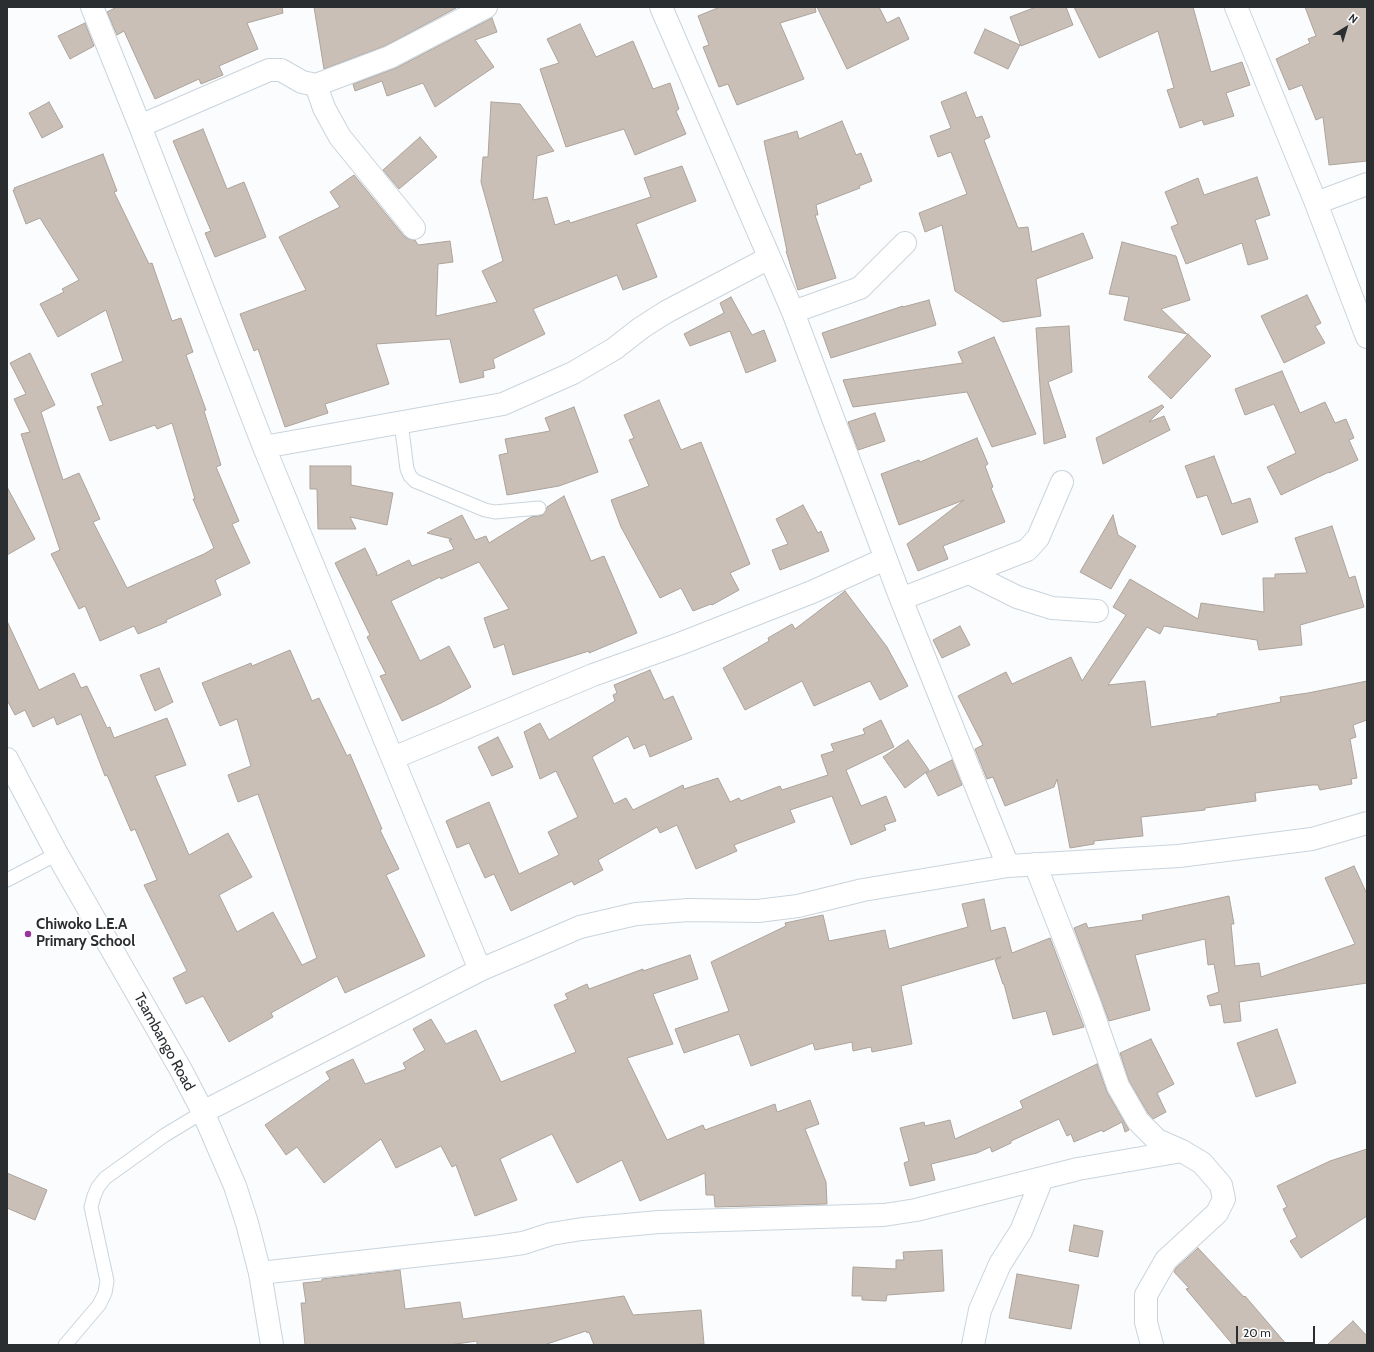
<!DOCTYPE html>
<html>
<head>
<meta charset="utf-8">
<style>
	body { margin:0 }
	#map { position:relative; width:1374px; height:1352px; overflow:hidden; background:#fafcfe; font-family:Cabin,sans-serif }
	canvas { display:block }
	.frame { position:absolute; inset:0; border:8px solid #2a2e31; pointer-events:none }
	.north { position:absolute; left:1326px; top:8px; width:40px; height:40px; -webkit-text-stroke:3px #fff; paint-order:stroke; rotate:38deg; font-size:11px; font-weight:700; line-height:16px; text-align:center; color:#2a2e31 }
	.north::after { content:''; display:block; margin:auto; width:14px; height:18px; background:#2a2e31; clip-path:polygon(50% 0,100% 100%,50% 72%,0 100%) }
	.scale { position:absolute; left:1236px; top:1326px; width:79px; height:18px; box-sizing:border-box; border:2px solid #2a2e31; border-top:0; padding-left:5px; font-size:12px; line-height:14px; white-space:nowrap; color:#2a2e31; -webkit-text-stroke:3px #fff; paint-order:stroke }
</style>
</head>
<body>
<div id="map">
<canvas width="1374" height="1352"></canvas>
<div class="frame"></div>
<div class="north">N</div>
<div class="scale">20 m</div>
</div>
<script>
const g = document.querySelector('canvas').getContext('2d');
g.lineJoin = 'round';
function fill(path, color) {
  g.fillStyle = color;
  g.fill(path, 'evenodd');
}
function toPath(rows) {
  const path = new Path2D();
  for (const r of rows) {
    path.moveTo(r[0], r[1]);
    for (let i = 2; i < r.length; i += 2) path.lineTo(r[i], r[i + 1]);
  }
  return path;
}
function strokePath(path, color, width, dash) {
  g.strokeStyle = color;
  g.lineWidth = width;
  g.lineCap = dash ? 'butt' : 'round';
  g.setLineDash(dash || []);
  g.stroke(path);
}
function label(font, color, halo, rows, align = 'center') {
  g.font = font + ' Cabin,sans-serif';
  g.lineWidth = 3;
  g.setLineDash([]);
  g.textBaseline = 'middle';
  g.strokeStyle = halo;
  g.fillStyle = color;
  for (const [text, x, y, turn = 0] of rows) {
    g.save();
    g.translate(x, y);
    g.rotate((+turn || 0) * Math.PI / 180);
    g.textAlign = isNaN(turn) ? turn : align;
    if (halo) g.strokeText(text, 0, 0);
    g.fillText(text, 0, 0);
    g.restore();
  }
}
const building = toPath([
	[117,7,282,7,283,13,247,23,258,49,219,66,223,75,201,84,199,79,155,99,124,31,117,35,107,12,117,7],
	[314,7,456,7,456,8,385,46,324,69,314,7],
	[720,7,815,7,816,12,780,23,804,79,737,105,728,84,719,87,703,47,709,45,698,16,720,7],
	[817,7,879,7,887,23,899,17,909,39,847,69,817,7],
	[1036,7,1066,7,1073,25,1021,46,1010,17,1036,7],
	[1074,7,1193,7,1211,72,1242,62,1250,85,1226,93,1234,116,1204,125,1202,120,1180,128,1167,90,1174,88,1158,31,1099,58,1074,7],
	[1305,7,1367,7,1367,161,1329,165,1323,117,1316,120,1302,85,1289,90,1276,59,1310,43,1308,39,1316,36,1305,7],
	[492,18,497,32,475,40,494,67,435,107,423,83,387,96,382,81,355,91,353,84,396,68,492,18],
	[85,23,94,46,70,59,58,36,85,23],
	[580,24,596,57,633,41,653,89,670,83,679,109,676,111,686,134,635,155,624,129,566,147,540,69,559,63,547,39,580,24],
	[985,29,1020,45,1008,69,974,53,985,29],
	[966,92,976,118,982,116,990,137,984,140,1018,228,1028,227,1032,252,1083,233,1093,258,1036,279,1041,316,1003,322,955,291,942,225,925,232,919,213,967,194,951,152,938,157,930,136,951,128,941,102,966,92],
	[49,102,63,127,42,138,29,113,49,102],
	[491,102,520,104,554,151,537,156,533,200,547,197,555,225,569,220,570,223,651,197,644,178,682,166,696,201,636,224,657,277,623,290,617,275,533,309,545,334,493,359,495,368,483,371,484,377,460,383,450,339,376,344,389,384,325,404,328,413,285,427,258,349,254,351,240,314,306,290,279,237,340,207,330,192,354,175,404,236,409,239,415,240,418,245,450,241,453,262,438,264,436,316,497,302,482,271,503,261,481,182,483,157,488,157,491,102],
	[842,121,856,155,861,153,872,181,859,186,860,188,816,205,818,215,815,215,836,278,798,290,786,251,787,251,764,141,797,131,799,139,842,121],
	[203,129,227,189,244,182,266,237,215,257,205,233,211,231,173,141,203,129],
	[420,137,437,157,399,189,383,170,420,137],
	[103,154,117,191,114,192,149,264,152,263,172,321,181,318,193,352,186,355,206,410,204,411,221,465,216,467,239,521,232,524,250,563,215,580,221,595,166,620,167,622,138,634,134,626,100,641,85,606,79,609,51,554,60,550,21,434,30,432,14,399,26,394,10,363,30,353,55,405,41,412,63,480,79,473,100,519,93,522,127,588,204,554,214,548,193,499,195,499,172,423,157,429,155,425,110,441,97,407,103,405,91,374,123,361,106,310,58,337,40,304,64,292,62,289,79,280,40,218,26,224,13,190,15,190,14,188,103,154],
	[1257,177,1270,215,1255,220,1268,259,1248,265,1242,243,1186,264,1171,227,1178,224,1165,192,1198,178,1204,195,1257,177],
	[1122,242,1176,256,1190,300,1161,309,1187,334,1124,320,1129,297,1109,294,1122,242],
	[1307,295,1321,323,1315,326,1325,343,1284,363,1261,316,1307,295],
	[731,297,752,335,764,330,776,361,746,373,730,331,690,346,684,334,724,313,720,303,731,297],
	[929,300,936,325,831,358,822,333,903,306,903,307,929,300],
	[1069,326,1072,372,1048,382,1066,437,1044,444,1036,328,1069,326],
	[1188,334,1211,356,1171,399,1148,377,1188,334],
	[994,337,1036,434,992,447,967,392,853,407,843,380,963,363,958,352,994,337],
	[1282,371,1300,413,1325,402,1335,423,1346,419,1354,438,1349,440,1358,460,1329,473,1329,472,1281,495,1267,467,1296,453,1274,404,1245,415,1235,389,1282,371],
	[659,400,681,450,701,442,750,564,730,573,739,590,712,605,711,604,693,611,681,588,660,598,621,527,611,500,649,486,629,440,634,438,624,415,659,400],
	[1162,405,1164,407,1149,422,1164,416,1170,430,1103,464,1096,438,1162,405],
	[574,407,598,472,559,486,507,495,499,455,508,453,505,439,550,431,545,418,574,407],
	[875,413,885,441,858,450,848,422,875,413],
	[977,438,988,464,985,466,993,487,991,488,1005,522,943,546,948,559,918,571,907,544,964,500,899,525,881,474,919,460,920,462,977,438],
	[1214,456,1232,504,1250,498,1258,522,1222,535,1207,495,1197,498,1185,466,1214,456],
	[310,466,351,466,351,485,393,493,387,525,350,517,356,529,318,529,317,489,310,489,310,466],
	[7,487,35,539,7,555,7,487],
	[564,496,591,561,604,556,637,633,589,653,589,651,513,675,504,644,494,648,484,618,509,609,479,562,441,579,440,577,391,601,420,661,449,646,471,687,441,703,402,721,380,676,386,674,367,637,370,635,335,563,365,548,377,573,376,576,409,560,412,566,454,549,449,540,452,539,427,533,462,515,475,540,486,536,489,543,531,517,543,515,546,511,547,507,564,496],
	[803,505,818,533,821,531,829,551,780,570,772,550,788,544,776,519,803,505],
	[1113,515,1118,535,1136,546,1111,589,1080,572,1113,515],
	[1332,526,1349,578,1355,576,1364,607,1300,625,1302,645,1259,650,1257,640,1164,626,1160,634,1147,627,1108,685,1145,681,1151,727,1217,716,1217,714,1281,702,1280,697,1308,693,1367,681,1367,720,1353,725,1356,737,1350,739,1357,778,1351,779,1352,784,1320,790,1318,785,1312,785,1255,793,1256,801,1205,808,1205,810,1141,817,1143,836,1094,841,1094,844,1070,848,1057,779,1054,787,1005,806,993,777,987,779,975,749,983,745,958,696,1006,672,1012,684,1071,657,1082,681,1126,615,1113,607,1130,579,1198,619,1201,603,1264,612,1263,578,1275,578,1275,574,1307,573,1295,538,1332,526],
	[845,591,887,647,908,686,880,700,870,681,814,706,802,681,745,710,723,668,769,641,768,638,792,624,795,629,845,591],
	[7,621,39,690,74,673,81,688,87,686,107,728,110,727,114,738,167,718,186,765,155,776,189,855,228,833,252,877,219,895,237,932,273,912,302,965,317,958,258,794,238,802,228,775,251,766,237,719,220,726,202,683,251,663,252,666,290,650,312,701,319,698,347,756,350,754,382,829,380,830,399,869,386,875,425,956,345,993,337,976,271,1013,273,1017,229,1042,203,996,186,1004,173,978,187,971,144,885,157,880,135,829,131,831,107,775,105,776,81,714,57,725,54,717,33,727,25,710,15,715,7,700,7,621],
	[960,626,970,645,942,658,933,640,960,626],
	[159,668,173,702,155,711,140,675,159,668],
	[650,670,664,700,673,696,692,739,650,757,645,744,634,749,628,736,592,757,614,804,626,798,633,810,683,785,684,789,718,778,730,802,739,798,741,801,780,786,782,790,828,775,821,755,834,751,831,744,865,734,863,729,881,720,894,747,846,770,861,806,886,796,896,821,884,825,886,830,851,845,832,796,790,810,795,822,734,845,737,851,696,869,677,825,660,833,657,827,598,860,603,870,574,885,572,881,511,911,494,874,485,878,469,843,457,848,446,821,489,802,519,874,559,855,548,832,578,817,556,771,540,779,524,732,540,723,549,740,615,701,613,695,617,693,614,685,650,670],
	[498,737,513,767,492,776,478,747,498,737],
	[908,740,929,770,905,788,883,757,908,740],
	[952,760,962,785,938,796,926,773,952,760],
	[1354,866,1367,894,1367,983,1239,1002,1241,1021,1224,1023,1221,1004,1210,1006,1207,996,1219,992,1214,964,1208,965,1205,939,1135,955,1150,1010,1109,1021,1074,928,1086,923,1088,928,1143,920,1142,915,1229,896,1234,924,1231,924,1235,966,1259,963,1261,977,1355,944,1325,878,1354,866],
	[984,899,991,931,1005,927,1012,953,1050,938,1084,1027,1053,1035,1046,1011,1013,1019,1004,984,1003,984,995,960,1001,957,901,986,912,1044,872,1052,871,1047,853,1051,852,1042,815,1050,813,1043,751,1066,739,1034,684,1053,675,1029,729,1011,711,962,786,926,785,923,823,915,829,941,885,930,889,949,968,927,962,904,984,899],
	[690,955,698,979,653,994,673,1044,627,1058,667,1140,703,1125,705,1130,775,1104,777,1112,810,1100,819,1124,805,1129,826,1182,827,1204,715,1207,714,1195,706,1195,705,1173,640,1201,622,1160,577,1183,552,1134,500,1159,517,1200,475,1216,456,1165,452,1167,441,1146,396,1168,381,1139,324,1183,297,1147,286,1155,265,1125,330,1079,326,1072,353,1059,365,1084,406,1069,403,1063,425,1050,413,1029,431,1019,446,1044,476,1030,501,1082,576,1052,554,1005,568,999,565,994,587,984,589,989,643,969,643,971,690,955],
	[1277,1029,1296,1083,1256,1097,1237,1043,1277,1029],
	[1151,1039,1174,1084,1157,1093,1166,1112,1153,1119,1148,1113,1129,1081,1120,1053,1151,1039],
	[1097,1064,1107,1092,1129,1130,1125,1132,1122,1122,1103,1132,1102,1130,1074,1142,1071,1134,1067,1136,1059,1119,1011,1141,1011,1143,992,1152,990,1147,977,1153,931,1164,935,1180,910,1186,904,1163,909,1161,900,1128,924,1122,925,1126,950,1120,955,1139,1023,1108,1020,1101,1097,1064],
	[1367,1149,1367,1216,1301,1258,1290,1241,1297,1237,1283,1209,1287,1207,1277,1186,1330,1161,1367,1149],
	[7,1173,47,1190,35,1220,7,1208,7,1173],
	[1074,1225,1103,1231,1098,1257,1069,1251,1074,1225],
	[1198,1248,1244,1297,1245,1296,1287,1345,1233,1345,1186,1289,1189,1288,1174,1272,1176,1268,1198,1248],
	[942,1250,944,1291,887,1295,886,1301,862,1300,862,1296,852,1296,853,1267,896,1269,896,1260,904,1260,903,1252,942,1250],
	[400,1270,405,1309,460,1302,463,1319,624,1296,633,1315,701,1310,704,1344,684,1345,594,1345,589,1332,587,1333,586,1331,544,1345,477,1345,477,1341,449,1345,305,1345,301,1303,306,1303,303,1283,322,1281,322,1279,400,1270],
	[1017,1274,1079,1285,1071,1329,1009,1318,1017,1274],
	[1353,1321,1367,1336,1367,1345,1327,1345,1353,1321]
]);
fill(building, '#c9bfb7');
strokePath(building, '#aca39b', 1);
const lane = toPath([
	[401,423,407,469,410,476,415,481,485,510,495,512,539,508],
	[7,880,57,854],
	[65,1345,99,1305,105,1293,107,1281,91,1207,94,1196,98,1187,105,1178,165,1135,203,1112]
]);
const street = toPath([
	[92,7,140,126,264,447,480,970],
	[661,7,793,312,901,599,1008,866],
	[1236,7,1316,203,1367,337],
	[316,85,324,108,340,137,414,228],
	[140,126,269,70,281,70,302,82,316,85,390,57,486,7],
	[1316,203,1367,184],
	[793,312,860,288,905,243],
	[264,447,503,404,573,373,614,349,641,328,666,312,769,258],
	[969,573,1017,597,1052,608,1097,611],
	[901,599,1027,550,1038,538,1062,482],
	[393,758,593,675,682,643,812,592,885,559],
	[1035,864,1089,1002,1118,1086,1138,1121,1157,1140,1182,1151,1202,1163,1221,1185,1224,1199,1217,1213,1166,1260,1146,1295,1146,1322,1152,1345],
	[203,1112,480,970,580,927,636,914,689,910,758,911,798,906,863,890,1008,866,1179,856,1312,839,1367,823],
	[260,1273,495,1247,523,1243,551,1234,582,1229,659,1222,884,1215,916,1210,1078,1169,1182,1151],
	[973,1345,980,1310,1000,1264,1021,1231,1042,1179]
]);
const secondary = toPath([
	[7,759,57,854,181,1070,203,1112,235,1186,247,1223,260,1273,272,1345]
]);
strokePath(lane, '#cad4dc', 15);
strokePath(street, '#cad4dc', 24);
strokePath(secondary, '#cad4dc', 24);
strokePath(lane, '#fff', 13);
strokePath(street, '#fff', 22);
strokePath(secondary, '#fff', 22);
for (const [x, y, r, color] of [
	[28,934,4,"#993499"]
]) {
  const dot = new Path2D();
  dot.arc(x, y, r, 0, 2 * Math.PI);
  g.fillStyle = color;
  g.fill(dot);
  strokePath(dot, '#fff', 1.5);
}
label('bold 15px', '#2a2e31', '#fff', [
	["Chiwoko L.E.A",36,925],
	["Primary School",36,942]
], 'left');
label('15px', '#2a2e31', '#fff', [
	["Tsambango Road",164,1042,61]
]);
</script>
</body>
</html>
